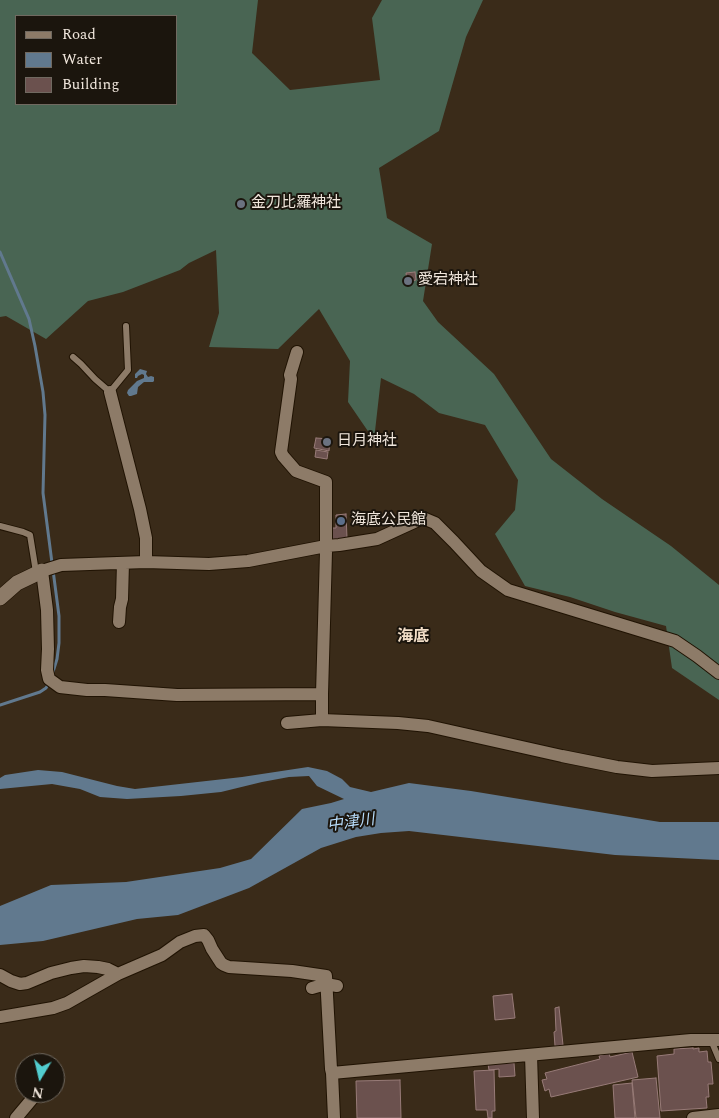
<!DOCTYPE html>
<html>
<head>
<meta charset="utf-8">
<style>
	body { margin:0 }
	#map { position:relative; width:719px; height:1118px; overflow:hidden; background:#3a2b19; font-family:Spectral,serif }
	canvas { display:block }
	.legend { position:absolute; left:15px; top:15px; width:162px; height:90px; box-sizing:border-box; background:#1b150d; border:1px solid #706960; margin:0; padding:6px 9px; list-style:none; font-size:15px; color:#f0e6dc }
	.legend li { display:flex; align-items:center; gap:10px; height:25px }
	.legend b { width:25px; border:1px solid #706960 }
	.north { position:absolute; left:15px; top:1053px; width:50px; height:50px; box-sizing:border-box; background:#1b150d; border:1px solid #706960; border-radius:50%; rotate:189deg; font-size:14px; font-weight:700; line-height:20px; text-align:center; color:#f0e6dc }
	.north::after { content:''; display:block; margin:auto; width:18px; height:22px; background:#52cdcf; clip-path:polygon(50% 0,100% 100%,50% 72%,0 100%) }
</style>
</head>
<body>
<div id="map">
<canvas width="719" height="1118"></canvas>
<ul class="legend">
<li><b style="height:6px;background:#8d7b68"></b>Road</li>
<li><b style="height:14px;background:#61798e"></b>Water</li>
<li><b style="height:14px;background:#6b514e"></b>Building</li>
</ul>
<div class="north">N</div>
</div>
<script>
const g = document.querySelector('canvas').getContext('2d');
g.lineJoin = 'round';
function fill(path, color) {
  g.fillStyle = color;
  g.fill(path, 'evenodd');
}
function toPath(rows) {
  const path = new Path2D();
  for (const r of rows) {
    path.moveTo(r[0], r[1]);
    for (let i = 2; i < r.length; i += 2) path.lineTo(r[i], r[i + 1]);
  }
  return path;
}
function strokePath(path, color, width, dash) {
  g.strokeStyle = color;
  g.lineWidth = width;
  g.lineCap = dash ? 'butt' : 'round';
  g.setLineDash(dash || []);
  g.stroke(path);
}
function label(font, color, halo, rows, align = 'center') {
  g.font = font + ' Spectral,"Noto Sans JP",serif';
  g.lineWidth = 4;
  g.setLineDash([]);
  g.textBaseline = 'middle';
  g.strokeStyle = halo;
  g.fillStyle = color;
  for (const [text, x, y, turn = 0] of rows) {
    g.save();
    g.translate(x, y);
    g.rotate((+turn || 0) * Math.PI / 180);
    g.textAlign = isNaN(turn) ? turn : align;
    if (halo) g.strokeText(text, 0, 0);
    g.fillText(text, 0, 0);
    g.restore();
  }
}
fill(toPath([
	[0,0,258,0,252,53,290,90,380,80,372,18,382,0,483,0,466,37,439,131,379,168,387,218,432,244,423,301,438,322,494,374,551,459,602,499,671,546,719,585,719,700,672,668,666,626,615,612,570,597,525,586,495,534,515,510,518,480,485,425,439,413,414,394,381,378,374,440,348,402,350,361,319,309,278,349,209,347,219,313,216,250,189,263,180,270,123,292,88,301,46,339,6,316,0,317],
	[16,16,176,16,176,104,16,104]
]), '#496553');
fill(toPath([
	[140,369,147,371,146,374,148,377,151,376,154,377,154,381,153,382,144,382,138,387,137,394,131,396,129,396,127,393,128,390,137,381,144,378,144,375,142,374,138,376,137,378,135,378,135,374],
	[308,767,327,771,342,779,350,787,371,792,409,783,471,791,660,822,719,822,719,860,615,855,409,831,381,833,356,837,321,848,249,888,178,915,137,919,43,941,0,945,0,906,51,885,126,882,220,868,251,859,302,809,331,803,344,799,317,786,309,776,289,777,262,782,221,792,181,796,127,799,100,797,80,789,52,784,0,789,0,778,5,775,38,770,62,772,117,786,135,789,242,777]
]), '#61798e');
strokePath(toPath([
	[0,252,29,319,35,346,43,392,45,415,43,493,52,563],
	[52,675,57,659,59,643,59,616,53,570],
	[0,705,40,692,46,688,49,683]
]), '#61798e', 3);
const building = toPath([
	[415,272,416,280,407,282,406,273,415,272],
	[316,438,330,439,329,451,314,448,316,438],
	[316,450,328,452,327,459,315,457,316,450],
	[346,514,347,538,332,539,332,528,336,528,336,515,346,514],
	[512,994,515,1018,495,1020,493,996,512,994],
	[559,1007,563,1045,555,1046,554,1032,556,1031,555,1008,559,1007],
	[693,1048,693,1049,699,1048,699,1052,707,1051,708,1062,711,1062,713,1084,708,1084,709,1097,706,1097,707,1108,661,1111,657,1056,674,1054,674,1049,693,1048],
	[632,1052,638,1077,551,1097,549,1089,545,1091,542,1080,547,1079,545,1073,600,1059,599,1056,609,1053,610,1057,632,1052],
	[514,1063,515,1076,499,1077,499,1069,489,1070,488,1064,514,1063],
	[494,1070,495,1111,492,1111,492,1118,488,1118,487,1110,476,1110,474,1071,494,1070],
	[656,1078,660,1118,636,1118,632,1080,656,1078],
	[400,1080,401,1118,357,1118,356,1081,400,1080],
	[632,1083,635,1118,615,1118,613,1085,632,1083]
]);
fill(building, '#6b514e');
strokePath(building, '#987b78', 1);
const service = toPath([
	[73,357,81,364,95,379,110,392,128,370,126,326],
	[0,526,23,532,30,535,36,572],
	[711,1040,719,1059]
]);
const minor = toPath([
	[297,352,290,375,291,379,281,452,283,456,296,471,326,482,326,552,322,694,322,720],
	[110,392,140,509,146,538,146,562],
	[119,622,120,607,122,599,123,563],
	[322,694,177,695,105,690,87,690,60,687,49,679,47,670,48,649,47,610,42,571,61,565,146,562,209,564,248,561,326,546,339,545,377,539,423,518,435,523,454,542,481,571,508,590,675,641,697,656,719,673],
	[287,723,322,720,398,723,428,726,562,756,617,767,652,771,719,768],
	[0,975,11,981,20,984,27,983,51,973,71,968,84,966,98,967,108,969,118,974],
	[312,988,326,984,337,986],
	[0,1017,53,1008,67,1003,118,974,162,955,180,942,195,936,204,935,208,940,212,949,221,963,224,965,229,967,292,971,326,976,331,1069,332,1073],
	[531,1055,533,1118],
	[16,1118,37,1093],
	[334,1118,332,1073,691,1040,719,1040],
	[693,1118,719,1115]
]);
const tertiary = toPath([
	[0,598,17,583,42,571]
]);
strokePath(service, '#201303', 8);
strokePath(minor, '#201303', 14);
strokePath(tertiary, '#201303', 16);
strokePath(service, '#8d7b68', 6);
strokePath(minor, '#8d7b68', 12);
strokePath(tertiary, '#8d7b68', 15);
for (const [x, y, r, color] of [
	[241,204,5,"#6b7280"],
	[408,281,5,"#6b7280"],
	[327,442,5,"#6b7280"],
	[341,521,5,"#5c6f8a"]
]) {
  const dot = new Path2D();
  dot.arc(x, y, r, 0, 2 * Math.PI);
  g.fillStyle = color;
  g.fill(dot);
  strokePath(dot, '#1b150d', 2);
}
label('15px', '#f0e6dc', '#1b150d', [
	["金刀比羅神社",251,204],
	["愛宕神社",418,281],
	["日月神社",337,442],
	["海底公民館",351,521]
], 'left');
label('bold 16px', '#f2dec8', '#1b150d', [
	["海底",413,638]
]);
label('italic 16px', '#b5daf9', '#1b150d', [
	["中津川",351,824,-8]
]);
</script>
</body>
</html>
